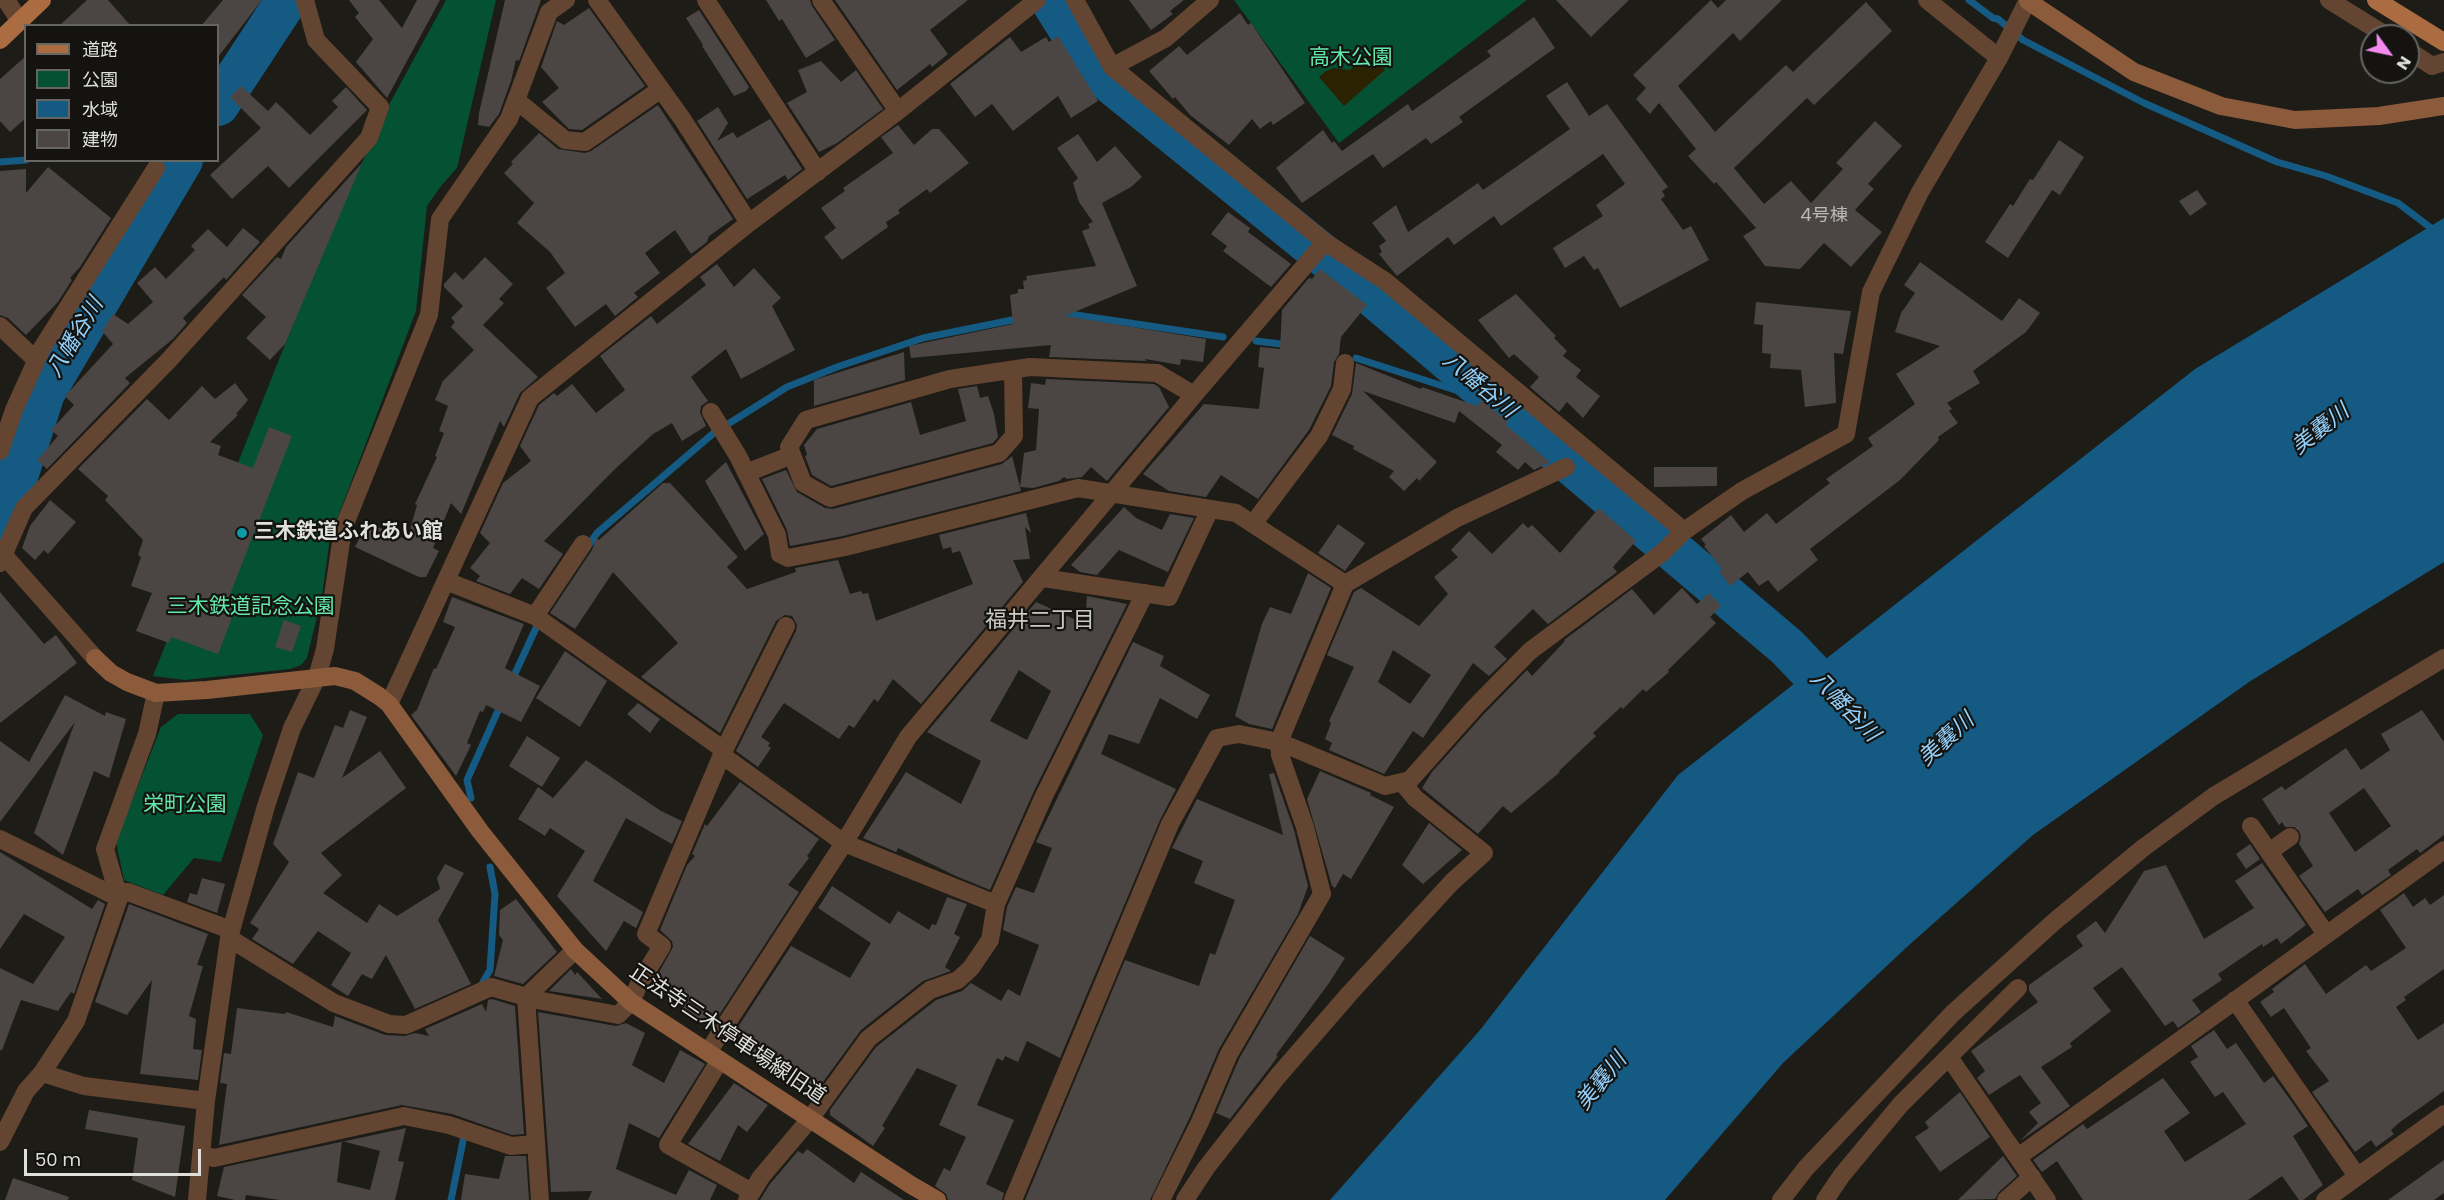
<!DOCTYPE html>
<html>
<head>
<meta charset="utf-8">
<style>
	body { margin:0 }
	#map { position:relative; width:2444px; height:1200px; overflow:hidden; background:#1d1c17; font-family:Poppins,"Noto Sans JP",sans-serif }
	canvas { display:block }
	.legend { position:absolute; left:24px; top:24px; width:195px; height:138px; box-sizing:border-box; background:#14130f; border:2px solid #656561; margin:0; padding:8px 10px; list-style:none; font-size:18px; color:#dfdfdc }
	.legend li { display:flex; align-items:center; gap:12px; height:30px }
	.legend b { width:30px; border:2px solid #656561 }
	.north { position:absolute; left:2360px; top:24px; width:60px; height:60px; box-sizing:border-box; background:#14130f; border:2px solid #656561; border-radius:50%; rotate:123deg; font-size:16px; font-weight:700; line-height:24px; text-align:center; color:#dfdfdc }
	.north::after { content:''; display:block; margin:auto; width:21px; height:27px; background:#f489f0; clip-path:polygon(50% 0,100% 100%,50% 72%,0 100%) }
	.scale { position:absolute; left:24px; top:1149px; width:177px; height:27px; box-sizing:border-box; border:3px solid #dfdfdc; border-top:0; padding-left:8px; font-size:18px; line-height:21px; white-space:nowrap; color:#dfdfdc; -webkit-text-stroke:4px #14130f; paint-order:stroke }
</style>
</head>
<body>
<div id="map">
<canvas width="2444" height="1200"></canvas>
<ul class="legend">
<li><b style="height:8px;background:#ab6c42"></b>道路</li>
<li><b style="height:16px;background:#045134"></b>公園</li>
<li><b style="height:16px;background:#145a82"></b>水域</li>
<li><b style="height:16px;background:#4b4644"></b>建物</li>
</ul>
<div class="north">N</div>
<div class="scale">50 m</div>
</div>
<script>
const g = document.querySelector('canvas').getContext('2d');
g.lineJoin = 'round';
function fill(path, color) {
  g.fillStyle = color;
  g.fill(path, 'evenodd');
}
function toPath(rows) {
  const path = new Path2D();
  for (const r of rows) {
    path.moveTo(r[0], r[1]);
    for (let i = 2; i < r.length; i += 2) path.lineTo(r[i], r[i + 1]);
  }
  return path;
}
function strokePath(path, color, width, dash) {
  g.strokeStyle = color;
  g.lineWidth = width;
  g.lineCap = dash ? 'butt' : 'round';
  g.setLineDash(dash || []);
  g.stroke(path);
}
function label(font, color, halo, rows, align = 'center') {
  g.font = font + ' Poppins,"Noto Sans JP",sans-serif';
  g.lineWidth = 4.5;
  g.setLineDash([]);
  g.textBaseline = 'middle';
  g.strokeStyle = halo;
  g.fillStyle = color;
  for (const [text, x, y, turn = 0] of rows) {
    g.save();
    g.translate(x, y);
    g.rotate((+turn || 0) * Math.PI / 180);
    g.textAlign = isNaN(turn) ? turn : align;
    if (halo) g.strokeText(text, 0, 0);
    g.fillText(text, 0, 0);
    g.restore();
  }
}
fill(toPath([
	[446,0,496,0,457,168,441,186,427,206,416,311,330,538,322,596,307,658,301,665,290,669,185,680,153,676,333,224,391,101],
	[1234,0,1527,0,1339,143],
	[178,714,250,714,263,735,221,862,194,858,163,895,124,880,116,842,161,727]
]), '#045134');
fill(toPath([
	[1371,52,1385,70,1344,106,1319,77,1326,71,1334,68,1350,70]
]), '#2b2202');
fill(toPath([
	[2444,218,2444,562,2249,682,2033,835,1908,946,1783,1063,1665,1200,1330,1200,1480,1030,1678,775,2195,369]
]), '#145a82');
strokePath(toPath([
	[1969,0,1993,18,1998,19,2023,40,2144,103,2277,162,2326,176,2398,203,2444,238],
	[0,162,26,160],
	[1063,313,1223,337],
	[1256,341,1289,345],
	[1356,358,1477,397,1485,391],
	[728,424,787,387,837,367,923,338,1022,318],
	[586,549,597,533,716,431],
	[512,680,536,628],
	[471,798,467,780,501,704],
	[483,982,490,970,495,894,490,867],
	[451,1200,464,1136]
]), '#145a82', 7);
strokePath(toPath([
	[1051,0,1095,70,1355,281,1787,647,1849,712],
	[218,105,287,0],
	[0,529,44,393,182,160]
]), '#145a82', 42);
fill(toPath([
	[87,0,108,0,131,26,59,26],
	[223,0,262,0,218,57,218,26,201,26],
	[349,0,379,0,402,28,417,0,440,0,387,98,356,62,373,39,355,17,359,13],
	[505,0,541,0,519,61,516,60,511,81,499,114,489,127,478,125,479,113],
	[766,0,810,0,812,6,835,40,806,58,782,19,779,21],
	[835,0,968,0,930,30,948,54,932,67,930,64,897,90],
	[1129,0,1184,0,1170,11,1173,14,1151,30],
	[1556,0,1629,0,1591,37],
	[1711,0,1718,8,1726,0,1782,0,1740,41,1733,33,1678,86,1715,132,1786,65,1793,72,1866,2,1892,31,1814,105,1807,98,1734,168,1764,204,1791,181,1811,203,1843,169,1836,163,1875,121,1902,146,1868,184,1874,189,1855,210,1882,232,1851,267,1824,243,1800,269,1765,266,1743,236,1756,228,1716,182,1714,184,1688,156,1696,149,1659,103,1650,114,1636,99,1646,88,1633,75],
	[589,8,645,86,582,130,569,129,542,102,559,88,541,67,557,21,564,25],
	[699,10,749,87,746,91,734,96,702,46,703,45,686,18],
	[1240,13,1248,25,1251,23,1305,103,1273,125,1271,121,1260,129,1252,119,1229,145,1190,115,1175,97,1173,99,1149,71,1179,46,1187,55],
	[1534,17,1555,48,1459,117,1463,122,1431,144,1426,138,1383,168,1373,154,1302,203,1276,168,1323,130,1332,143,1334,141,1342,151,1408,104,1412,111,1491,56,1487,51],
	[1058,36,1098,101,1071,118,1058,96,1013,131,992,104,975,117,950,84,1010,37,1021,52,1046,37,1049,42],
	[26,56,26,118,10,132,0,121,0,79],
	[821,61,841,82,856,70,883,109,837,143,819,152,787,103,807,92,798,70],
	[1567,82,1589,116,1607,104,1668,187,1662,191,1665,196,1661,199,1683,230,1691,226,1709,260,1620,308,1598,268,1594,270,1584,256,1565,268,1553,248,1603,216,1596,205,1625,184,1603,154,1501,226,1494,216,1454,245,1448,237,1397,276,1379,254,1382,252,1379,246,1386,241,1372,223,1396,205,1408,232,1478,183,1483,190,1570,129,1546,96],
	[241,86,268,111,276,102,310,135,338,107,332,101,346,87,367,110,289,188,268,166,232,199,210,175,261,128,230,97],
	[658,105,733,219,709,236,707,242,691,254,675,230,645,253,660,273,634,293,638,297,615,316,606,304,575,327,546,288,565,273,550,252,517,223,534,203,504,173,513,164,511,162,539,133,558,149,585,153,591,151],
	[718,107,728,123,717,141,733,132,737,138,770,119,802,169,788,180,785,175,747,199,697,121],
	[898,125,914,145,932,129,939,129,969,163,930,193,927,189,898,210,900,213,886,222,888,227,842,260,824,237,836,228,821,208,845,191,843,188,893,153,881,137],
	[1078,134,1097,162,1115,146,1142,177,1131,187,1102,203,1137,286,1065,316,1206,339,1203,362,1181,359,1180,365,1145,359,1146,361,1049,357,1051,345,911,358,909,346,1013,324,1010,295,1018,293,1018,289,1024,289,1023,281,1027,280,1026,276,1096,266,1082,231,1090,228,1088,224,1093,222,1079,202,1073,183,1078,178,1057,148],
	[2059,140,2084,157,2060,195,2052,190,2008,258,1985,242,2010,204,2013,206,2030,179,2033,180],
	[362,163,285,344,270,360,246,338,266,317,242,295,277,257,281,259,286,247],
	[48,167,111,218,80,267,70,278,72,280,58,302,26,335,8,318,0,315,0,171,26,169,26,193],
	[2197,190,2207,204,2190,216,2179,201],
	[1228,212,1250,228,1248,232,1291,264,1271,287,1223,251,1227,246,1211,234],
	[243,228,260,242,226,280,224,277,183,318,187,323,173,339,125,378,130,383,47,469,37,460,58,436,51,430,74,405,65,396,113,344,102,331,113,314,128,324,153,302,137,283,155,267,166,279,195,250,191,246,208,229,227,247],
	[485,257,513,284,499,299,504,303,483,325,538,377,520,393,504,427,500,421,461,514,451,503,433,548,439,551,426,577,419,577,355,547,367,522,407,540,417,505,415,504,437,457,435,456,444,433,439,431,448,406,435,400,443,381,474,350,451,327,455,322,451,318,463,306,444,287,444,284,455,272,463,280],
	[1920,262,2002,321,2019,298,2040,313,2026,332,1973,371,1980,383,1947,403,1952,409,1949,411,1958,423,1938,437,1939,440,1900,480,1810,549,1818,560,1778,592,1768,580,1759,586,1748,572,1730,586,1719,571,1722,569,1704,546,1706,545,1701,539,1731,515,1744,532,1767,513,1776,524,1830,483,1826,479,1873,446,1868,438,1915,404,1896,374,1940,346,1895,332,1901,313,1915,293,1904,285],
	[717,264,734,287,754,268,781,298,772,306,795,350,741,379,726,349,691,377,708,401,701,406,700,412,706,426,682,441,672,423,653,434,614,470,544,541,563,554,539,589,522,578,510,594,476,581,480,576,470,568,490,543,480,533,503,483,531,461,520,446,539,405,554,393,557,396,572,384,596,413,625,390,600,356,651,316,657,324,706,285,700,277],
	[1320,269,1367,305,1341,337,1339,354,1334,362,1331,386,1309,430,1258,499,1221,475,1206,497,1169,491,1143,474,1204,404,1259,409,1264,368,1258,367,1260,347,1280,349,1282,310,1309,278,1312,279],
	[1516,294,1556,336,1554,338,1567,351,1563,356,1581,370,1576,377,1600,396,1583,418,1567,402,1559,412,1530,387,1539,377,1514,354,1509,358,1478,320],
	[1756,302,1851,311,1843,354,1834,353,1836,403,1805,407,1801,370,1770,368,1771,354,1762,353,1763,325,1754,324],
	[904,352,905,380,814,406,814,380],
	[1356,363,1421,389,1422,387,1477,406,1481,400,1508,422,1506,425,1550,462,1534,470,1525,462,1518,470,1496,452,1502,445,1459,411,1455,423,1363,391,1437,462,1419,481,1417,478,1404,491,1389,477,1394,471,1353,449,1354,446,1332,435,1352,394],
	[1046,379,1154,384,1159,387,1169,407,1107,481,1091,467,1082,477,1067,479,1064,477,1059,481,1033,488,1020,487,1024,453,1036,450,1039,409,1028,408,1031,383,1045,385],
	[235,383,248,400,236,414,238,415,210,442,221,446,218,455,253,468,269,427,292,436,227,602,237,605,218,654,171,637,169,643,136,631,152,593,131,586,141,557,138,555,143,540,105,500,108,496,78,469,147,399,169,420,202,386,215,399],
	[977,386,980,398,988,396,994,414,998,437,993,443,831,486,812,475,805,456,807,455,804,445,817,429,911,402,920,435,966,421,958,389],
	[1012,456,1021,491,843,536,790,546,787,530,762,479,786,470,797,492,825,508,833,509,1002,464],
	[726,462,764,534,745,551,705,481],
	[1654,467,1717,467,1717,486,1654,487],
	[663,483,670,483,738,557,727,567,747,589,796,572,795,568,838,560,850,594,861,591,863,594,868,593,876,621,973,584,960,551,952,553,951,547,943,549,939,535,1026,513,1031,533,1025,527,1030,559,1013,560,1023,582,921,704,893,679,878,702,874,699,854,728,849,725,839,739,784,703,761,737,770,743,768,746,771,748,758,767,736,751,796,631,797,625,792,616,785,615,776,621,720,733,641,677,678,643,613,572,575,629,550,613,592,550,596,538,599,540],
	[50,500,76,522,48,554,44,550,35,560,22,548,30,526],
	[1124,507,1136,518,1162,530,1170,514,1194,518,1168,572,1119,550,1097,575,1080,572,1071,565],
	[1599,508,1636,541,1613,567,1617,572,1548,624,1533,609,1494,647,1507,659,1489,676,1473,663,1423,738,1413,731,1384,774,1329,750,1332,743,1325,739,1331,723,1329,721,1354,667,1327,655,1354,592,1361,588,1419,626,1448,594,1434,577,1458,557,1451,550,1469,531,1492,554,1523,523,1528,528,1532,525,1560,553],
	[1393,650,1431,675,1410,704,1378,682],
	[1338,524,1365,543,1345,571,1318,553],
	[1308,573,1331,588,1272,729,1249,724,1235,716,1262,624,1270,607,1291,614],
	[1682,588,1697,604,1709,593,1721,606,1710,617,1716,623,1668,670,1669,672,1646,692,1643,689,1623,709,1621,707,1593,733,1596,736,1559,771,1560,772,1511,813,1503,806,1478,834,1422,788,1432,772,1483,715,1527,670,1532,676,1565,641,1564,640,1632,589,1654,615],
	[0,592,44,644,56,635,77,663,0,723],
	[1087,596,1127,604,1034,791,990,890,956,876,898,848,896,852,863,838,906,772,961,804,981,761,927,732,1036,602,1085,624],
	[1019,670,1051,691,1027,740,990,721],
	[452,597,524,624,505,668,540,686,521,722,486,705,483,712,480,711,467,743,471,745,456,776,411,715,417,710,434,668,436,669,455,627,443,622],
	[284,620,301,626,292,652,275,647],
	[1133,642,1164,656,1160,666,1210,695,1197,719,1160,698,1139,744,1109,734,1101,754,1176,789,1160,820,1060,1058,1027,1041,1018,1062,1005,1056,1003,1061,997,1058,977,1105,1014,1120,986,1184,1004,1193,1002,1200,948,1200,946,1194,935,1186,944,1168,950,1171,966,1137,939,1125,957,1085,917,1068,882,1126,885,1128,873,1146,830,1115,830,1110,876,1047,936,1000,962,991,971,983,1001,1001,1008,989,1020,996,1039,945,1003,930,1007,907,1016,887,1034,893,1052,848,1036,842],
	[565,651,607,681,580,727,536,698],
	[65,695,105,716,106,712,126,719,109,778,94,771,63,855,34,833,75,722,0,822,0,741,29,762],
	[638,703,660,719,650,733,627,714],
	[350,710,367,717,342,778,380,751,406,788,321,853,342,875,323,893,367,923,379,904,397,916,440,889,437,878,445,864,464,873,438,920,471,984,415,1009,386,955,372,979,362,974,348,996,331,985,351,953,318,931,293,964,252,939,259,929,250,923,289,862,273,844,298,772,314,778,335,725,343,728],
	[2422,710,2444,742,2444,835,2420,853,2417,849,2388,870,2391,875,2362,895,2358,889,2325,912,2299,876,2313,866,2299,844,2301,837,2299,831,2294,827,2285,827,2282,822,2279,825,2262,799,2282,786,2285,790,2346,748,2361,770,2390,750,2381,734],
	[2364,788,2391,826,2355,852,2329,813],
	[527,736,560,758,542,787,509,766],
	[586,760,661,811,682,821,672,844,626,818,593,881,643,912,636,928,624,921,606,951,557,896,585,851,550,828,545,836,518,819,538,787,553,798],
	[1320,771,1371,793,1370,795,1394,807,1351,879,1343,874,1335,888,1332,886,1307,799],
	[1274,773,1294,830,1308,886,1298,914,1219,1049,1190,1117,1150,1200,1025,1200,1125,960,1199,986,1210,953,1215,955,1235,900,1194,883,1203,861,1172,848,1197,799,1283,835,1269,774],
	[740,782,819,839,807,856,809,858,788,885,799,892,712,1026,708,1027,652,985,673,947,672,941,660,930,687,865,695,856,692,854,705,824,707,826],
	[1429,823,1462,850,1423,884,1402,865],
	[2250,844,2260,859,2246,869,2236,854],
	[0,852,92,909,98,900,105,904,74,994,71,992,58,1011,21,1000,2,1050,0,1050,0,968,33,984,65,937,24,914,0,949],
	[2262,863,2306,925,2281,944,2277,938,2263,947,2262,944,2218,974,2222,980,2192,1000,2201,1012,2178,1028,2173,1021,2165,1026,2122,967,2093,988,2111,1011,2070,1043,2072,1047,2041,1067,2070,1106,2020,1141,2038,1123,2029,1112,2041,1103,2020,1075,1989,1095,1977,1078,1985,1071,1971,1051,2038,1002,2029,991,2029,985,2083,946,2076,936,2096,921,2105,933,2144,871,2166,865,2204,939,2254,908,2235,881],
	[202,878,225,884,217,913,187,902,190,893,197,895],
	[832,886,890,924,898,911,929,930,932,924,936,925,947,897,967,904,954,934,960,937,945,967,951,971,923,981,861,1030,815,1093,805,1088,801,1093,741,1050,747,1042,734,1033,791,946,850,978,871,943,818,908],
	[2404,893,2413,907,2425,898,2430,905,2444,895,2444,969,2404,997,2406,1000,2396,1007,2418,1040,2444,1023,2444,1091,2400,1122,2391,1130,2394,1134,2376,1147,2371,1140,2355,1152,2312,1092,2329,1081,2306,1051,2311,1048,2284,1008,2271,1017,2260,1002,2274,992,2272,989,2305,964,2326,994,2366,965,2371,971,2406,948,2380,910],
	[516,899,557,952,523,984,494,976,503,940,499,935,500,910],
	[129,904,208,934,197,965,203,966,189,1016,196,1019,193,1049,202,1050,198,1080,140,1074,152,980,127,1015,95,1002],
	[1310,936,1345,958,1329,983,1276,1055,1278,1056,1270,1067,1230,1119,1216,1113,1239,1059],
	[571,969,575,975,577,972,602,999,549,991],
	[492,999,515,1006,524,1134,512,1135,452,1114,402,1105,219,1145,227,1084,220,1083,224,1053,231,1054,237,1008,285,1014,286,1012,333,1027,335,1016,385,1035,405,1036,415,1033,429,1036,425,1029,482,1004,486,1012,488,1000],
	[538,1012,616,1026,626,1023,645,1033,632,1065,664,1083,680,1050,705,1064,659,1138,629,1123,616,1169,676,1195,689,1170,717,1185,710,1200,588,1200,592,1191,551,1192],
	[2214,1030,2227,1049,2236,1043,2264,1083,2273,1076,2294,1105,2308,1126,2293,1136,2323,1185,2303,1200,2299,1200,2282,1176,2248,1200,2083,1200,2057,1161,2042,1172,2033,1160,2083,1124,2087,1129,2163,1078,2190,1113,2164,1131,2185,1162,2246,1124,2223,1092,2215,1097,2190,1062,2198,1057,2191,1046],
	[734,1083,768,1105,747,1132,738,1125,720,1161,688,1144],
	[1960,1092,1990,1137,1940,1172,1915,1137,1929,1128,1925,1122],
	[89,1110,185,1126,175,1197,132,1180,138,1138,85,1129],
	[406,1128,398,1161,404,1162,395,1200,280,1200,246,1195,245,1200,235,1200,217,1196,224,1167],
	[342,1141,380,1151,370,1190,337,1182],
	[807,1149,854,1183,861,1172,904,1200,760,1200,770,1184,798,1151,803,1154],
	[505,1156,526,1156,529,1200,461,1200,465,1174,499,1179],
	[2003,1156,2017,1176,1999,1192,1995,1199,1958,1200],
	[2444,1160,2444,1193,2434,1200,2388,1200],
	[13,1178,69,1197,68,1200,5,1200]
]), '#4b4644');
strokePath(toPath([
	[6,0,19,20],
	[597,0,683,120,749,223],
	[706,0,818,172],
	[821,0,898,111],
	[1075,0,1112,67,1325,242,1385,281,1684,531],
	[1927,0,1999,58],
	[2329,0,2387,36],
	[2408,50,2432,66,2444,62],
	[1112,67,1166,38,1210,0],
	[516,100,565,140,585,142,661,89],
	[0,326,36,360],
	[1013,370,1014,436,999,453,830,498,803,483,789,447,806,420,950,379,1030,367,1157,373,1194,395],
	[711,412,738,456,777,535,780,554,788,558,845,547,1078,488,1236,513,1345,584],
	[0,451,14,410,42,348,156,168],
	[746,473,792,455],
	[1253,524,1319,436,1342,389,1345,363],
	[0,551,95,658],
	[0,563,24,508,169,360,369,138,380,107,316,40,305,0],
	[1043,578,1169,597,1210,509],
	[446,581,535,616,724,750],
	[535,616,583,544],
	[389,704,530,398,749,223,898,111,1037,0],
	[723,756,844,843,996,904,1044,796,1145,593],
	[2251,826,2326,934],
	[0,839,119,898],
	[2269,852,2290,837],
	[117,892,128,892,231,930],
	[229,938,334,1003,389,1024,406,1025,491,987,537,1000,618,1015,631,1002,639,984,662,946,646,934,724,750,786,626],
	[2235,1000,2357,1176],
	[708,1052,844,843,908,737,1194,395,1325,242],
	[1949,1057,2047,1200],
	[720,1060,668,1145,752,1192],
	[42,1073,76,1021,119,898,105,849,147,734,156,693],
	[0,1142,26,1091,42,1073,84,1086,206,1101],
	[202,1155,214,1158,404,1116,449,1125,511,1146,536,1144],
	[2018,1157,2444,850],
	[197,1200,206,1101,229,938,266,806,292,728,317,677,325,649,343,529,429,315,440,219,509,119,549,12,566,0],
	[540,1200,526,997,575,950],
	[747,1200,761,1177,810,1119,868,1039,930,990,958,980,971,968,990,940,996,904],
	[1013,1200,1170,824,1217,738,1239,734,1279,742,1385,786,1410,780,1475,707,1530,651,1662,553,1684,531,1742,491,1846,434,1871,292,1920,192,1999,58,2028,0],
	[1161,1200,1200,1122,1229,1054,1322,894,1305,827,1280,755,1279,742,1345,584,1457,518,1566,467],
	[1185,1200,1206,1168,1278,1076,1350,993,1452,882,1484,853,1415,798,1402,782],
	[1781,1200,1806,1168,1953,1013,2055,921,2143,848,2214,796,2444,658],
	[1825,1200,1842,1175,1901,1104,2018,988],
	[2006,1200,2032,1177],
	[2325,1200,2444,1114]
]), '#634531', 18);
strokePath(toPath([
	[2028,1,2134,72,2221,106,2295,120,2379,116,2444,106],
	[95,658,111,673,127,682,156,693,207,690,335,676,355,681,379,696,389,704,480,831,575,950,631,1002,911,1185,937,1200]
]), '#8b5b3b', 18);
strokePath(toPath([
	[2376,0,2444,42],
	[0,40,42,0]
]), '#ab6c42', 18);
for (const [x, y, r, color] of [
	[242,533,6,"#0f9aa8"]
]) {
  const dot = new Path2D();
  dot.arc(x, y, r, 0, 2 * Math.PI);
  g.fillStyle = color;
  g.fill(dot);
  strokePath(dot, '#14130f', 2);
}
label('18px', '#bab9b6', null, [
	["4号棟",1824,216]
]);
label('21px', '#63e8ab', '#14130f', [
	["高木公園",1351,59],
	["三木鉄道記念公園",251,608],
	["栄町公園",185,806]
]);
label('bold 21px', '#dfdfdc', '#14130f', [
	["三木鉄道ふれあい館",254,533]
], 'left');
label('21px', '#dfdfdc', '#14130f', [
	["正法寺三木停車場線旧道",727,1035,34]
]);
label('italic 22px', '#93d0fc', '#14130f', [
	["八幡谷川",76,338,-59],
	["八幡谷川",1479,386,40],
	["美嚢川",2321,430,-38],
	["八幡谷川",1844,707,46],
	["美嚢川",1947,740,-42],
	["美嚢川",1602,1082,-51]
]);
label('22px', '#cbc9c3', '#14130f', [
	["福井二丁目",1040,621]
]);
</script>
</body>
</html>
